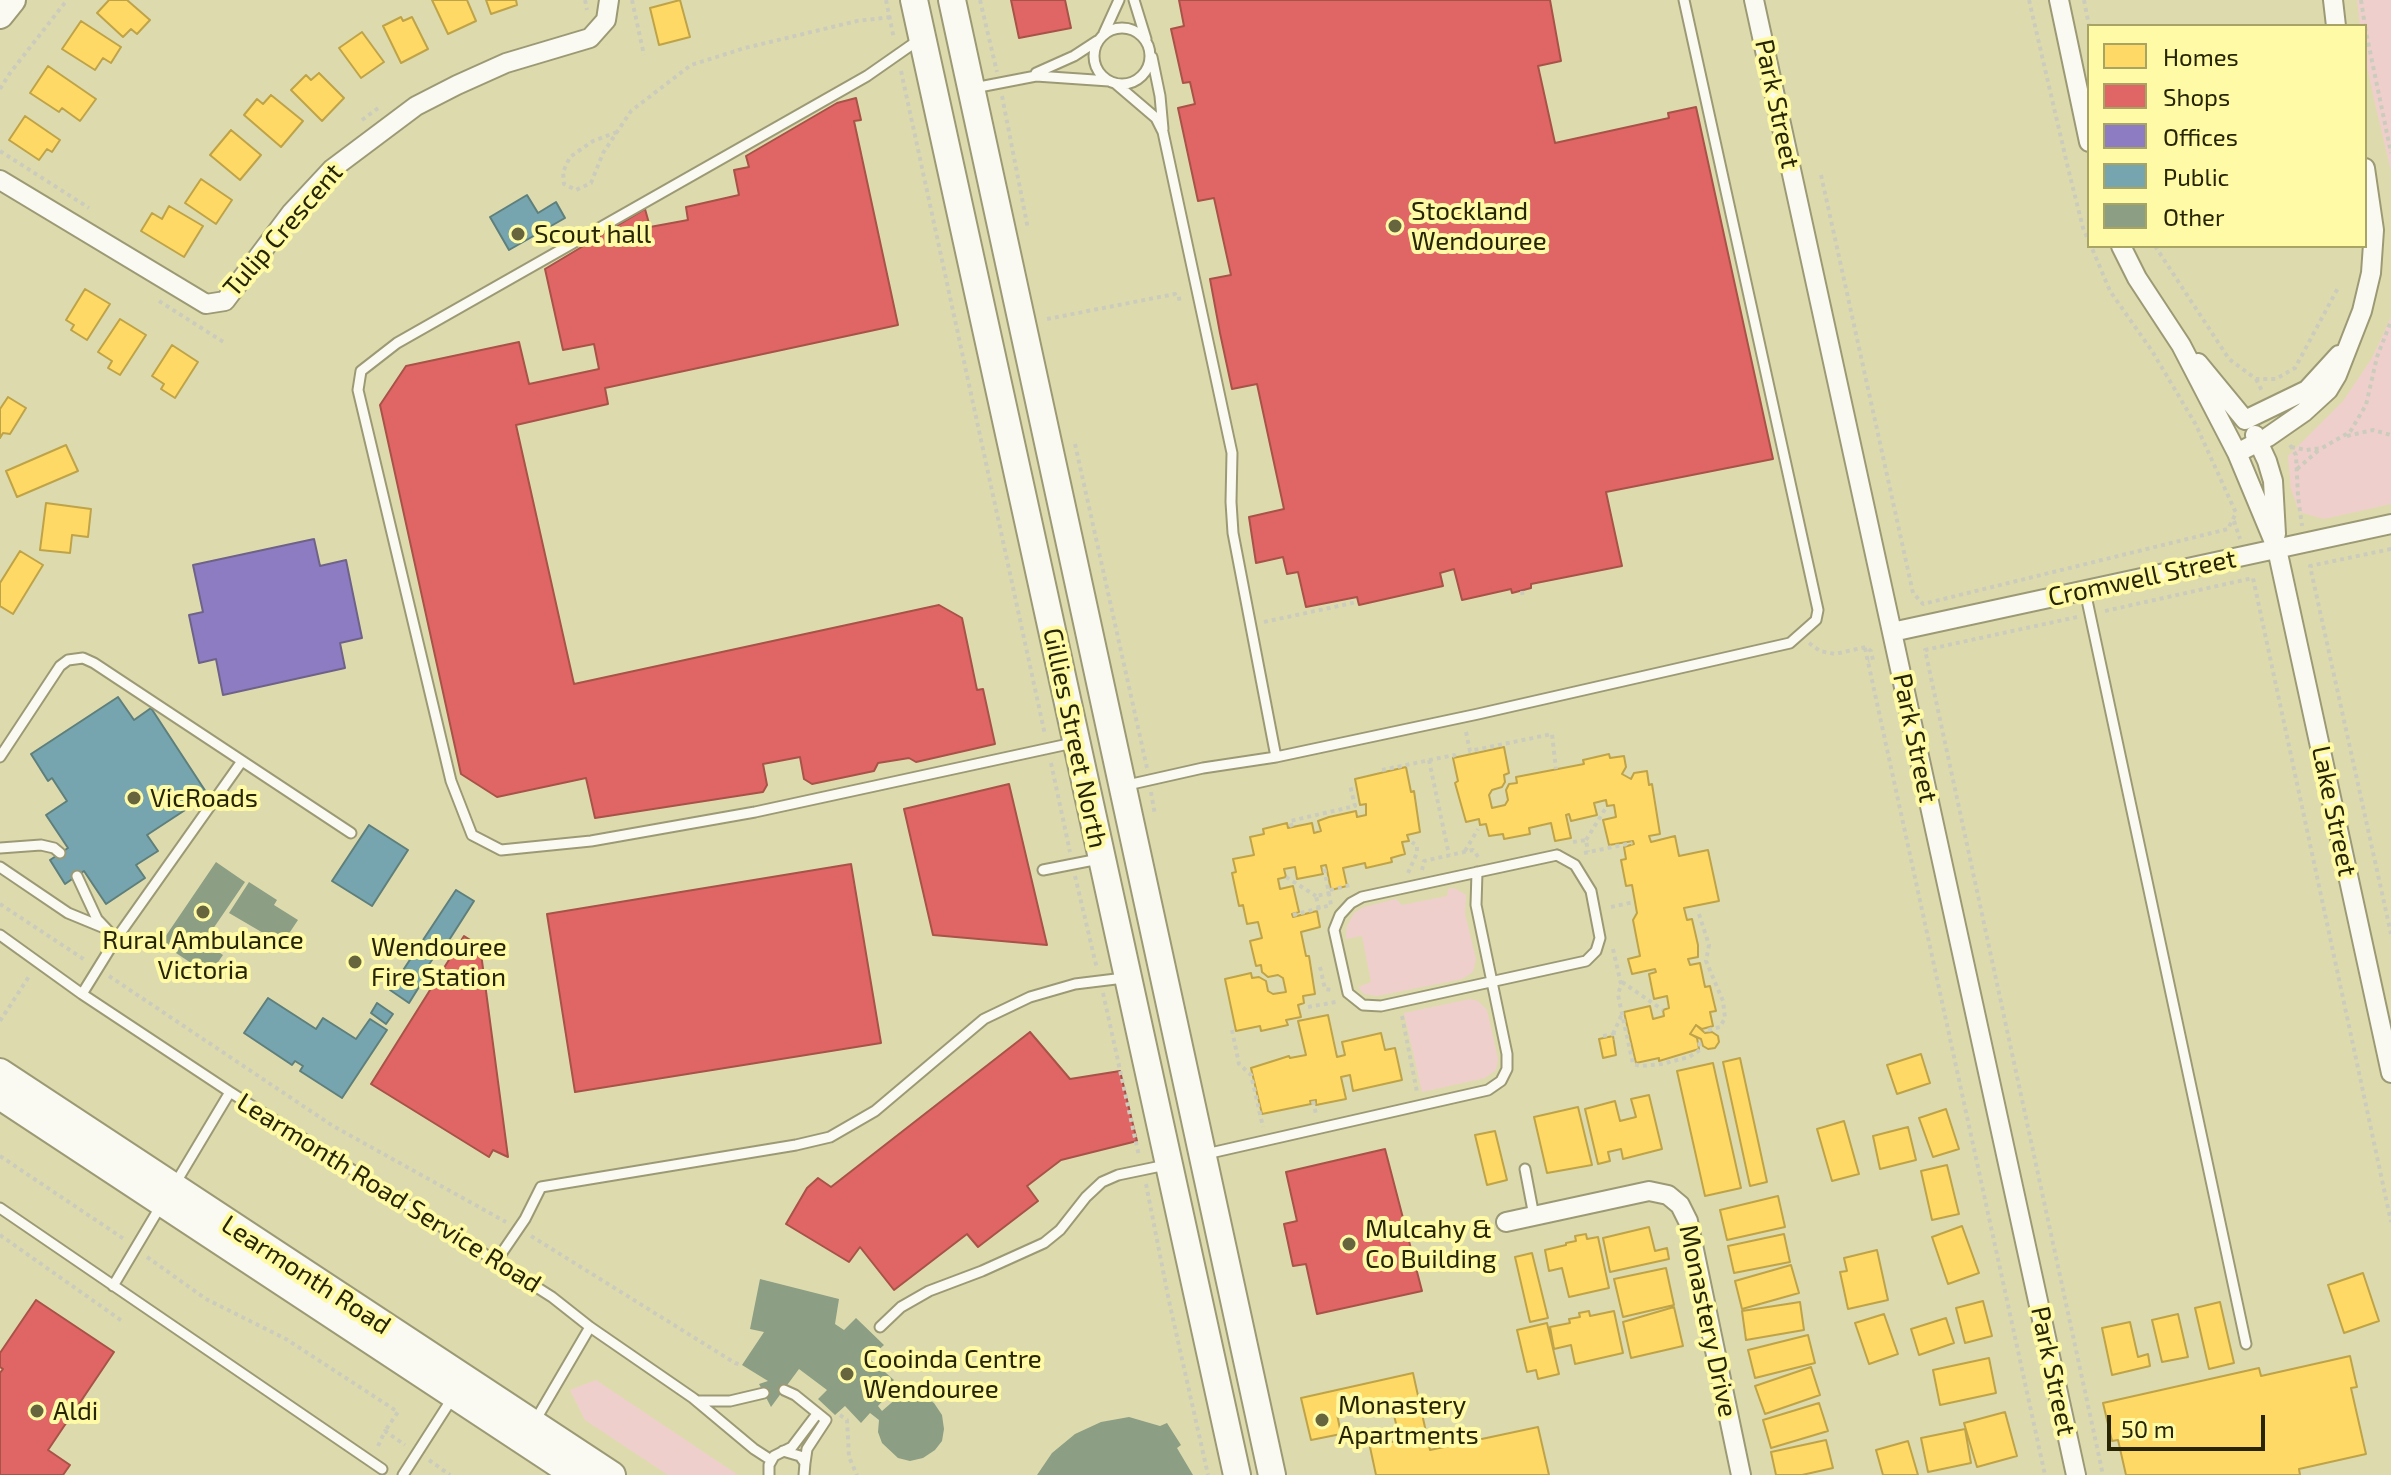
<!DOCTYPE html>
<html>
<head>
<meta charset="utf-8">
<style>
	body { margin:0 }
	#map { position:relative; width:2391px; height:1475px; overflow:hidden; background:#dddbad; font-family:"Exo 2",sans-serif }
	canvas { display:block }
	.legend { position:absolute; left:2087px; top:24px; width:280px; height:224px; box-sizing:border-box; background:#fefaa5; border:2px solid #a8a564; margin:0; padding:10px 14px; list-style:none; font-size:24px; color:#272502 }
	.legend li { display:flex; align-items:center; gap:16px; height:40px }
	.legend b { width:40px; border:2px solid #a8a564 }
	.scale { position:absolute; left:2107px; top:1415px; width:158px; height:36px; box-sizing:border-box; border:4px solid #272502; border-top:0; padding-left:10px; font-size:24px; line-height:28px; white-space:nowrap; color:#272502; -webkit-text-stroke:6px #fefaa5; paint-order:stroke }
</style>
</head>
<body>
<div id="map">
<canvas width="2391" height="1475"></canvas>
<ul class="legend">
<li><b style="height:22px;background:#ffd966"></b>Homes</li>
<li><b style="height:22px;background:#e06666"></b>Shops</li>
<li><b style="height:22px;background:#8e7cc3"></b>Offices</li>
<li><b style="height:22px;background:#76a5af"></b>Public</li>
<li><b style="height:22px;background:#8c9e83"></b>Other</li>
</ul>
<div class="scale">50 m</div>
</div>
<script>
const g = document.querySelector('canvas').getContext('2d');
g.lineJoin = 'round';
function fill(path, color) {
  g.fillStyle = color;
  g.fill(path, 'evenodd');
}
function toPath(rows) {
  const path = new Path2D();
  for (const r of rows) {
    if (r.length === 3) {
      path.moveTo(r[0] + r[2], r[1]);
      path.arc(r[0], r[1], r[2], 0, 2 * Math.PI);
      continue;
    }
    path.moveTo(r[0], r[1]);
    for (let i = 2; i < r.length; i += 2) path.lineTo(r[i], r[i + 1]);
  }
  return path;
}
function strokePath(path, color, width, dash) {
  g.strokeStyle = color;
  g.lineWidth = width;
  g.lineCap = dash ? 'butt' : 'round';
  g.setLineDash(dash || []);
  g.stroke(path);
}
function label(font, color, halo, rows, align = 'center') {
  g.font = font + ' "Exo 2",sans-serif';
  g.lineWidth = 8;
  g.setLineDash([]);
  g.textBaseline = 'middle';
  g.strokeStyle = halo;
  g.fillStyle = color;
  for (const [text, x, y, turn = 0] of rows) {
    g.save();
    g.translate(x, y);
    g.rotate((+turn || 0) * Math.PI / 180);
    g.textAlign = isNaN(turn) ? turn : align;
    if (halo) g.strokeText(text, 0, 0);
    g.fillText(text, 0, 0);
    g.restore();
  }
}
fill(toPath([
	[2357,0,2391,0,2391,171,2373,95,2365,57,2365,26,2360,26],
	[2391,317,2391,504,2324,519,2299,512,2291,489,2288,456,2343,401,2372,358],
	[1454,888,1466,895,1465,914,1476,959,1473,972,1462,979,1377,996,1364,994,1358,987,1371,982,1362,936,1346,939,1346,935,1347,926,1354,913,1364,907,1396,899,1402,905,1447,896,1448,889],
	[1470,999,1478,1001,1487,1010,1498,1059,1496,1070,1485,1078,1422,1092,1404,1013],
	[596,1380,738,1475,668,1475,585,1420,570,1390]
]), '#efcfcb');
const homes = toPath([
	[109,0,127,0,150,20,137,34,131,29,123,37,97,13,109,0],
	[432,0,467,0,476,21,448,34,432,0],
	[486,0,516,0,517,5,491,14,486,0],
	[680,0,690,37,659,45,650,8,680,0],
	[401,17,403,21,412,17,428,49,401,63,383,26,401,17],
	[81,21,121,47,111,63,103,58,95,70,62,49,81,21],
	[362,32,384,62,361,78,339,48,362,32],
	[48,66,96,99,80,121,62,108,59,112,30,93,48,66],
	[319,73,344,98,322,121,291,90,306,75,311,80,319,73],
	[271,95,303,121,281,147,244,115,257,99,263,104,271,95],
	[25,116,60,140,52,152,47,149,39,160,9,140,25,116],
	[231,130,261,155,240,180,210,155,231,130],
	[201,179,232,200,216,224,185,203,201,179],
	[169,206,203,226,184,257,141,231,152,213,162,219,169,206],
	[85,289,110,304,87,340,71,330,74,325,66,320,85,289],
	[120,319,146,335,120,375,108,368,112,361,98,352,120,319],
	[172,345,198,362,175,398,161,389,164,384,152,376,172,345],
	[8,397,26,408,10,434,3,433,0,438,0,409,8,397],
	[66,445,78,471,17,497,6,471,66,445],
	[46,503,91,509,88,537,72,535,70,553,40,550,46,503],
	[20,551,43,565,13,614,0,606,0,583,20,551],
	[1504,747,1509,773,1504,775,1505,782,1502,787,1492,790,1489,795,1492,808,1505,805,1508,800,1506,790,1509,784,1517,783,1516,777,1584,764,1583,760,1609,754,1610,758,1624,756,1626,767,1622,774,1631,779,1634,773,1647,771,1649,785,1652,784,1660,834,1649,836,1651,842,1675,836,1679,856,1708,850,1719,901,1684,908,1687,920,1692,919,1698,945,1698,957,1688,959,1690,965,1700,963,1705,987,1710,986,1716,1011,1710,1012,1713,1026,1702,1029,1696,1025,1690,1034,1697,1038,1699,1049,1659,1061,1659,1058,1636,1063,1624,1012,1650,1006,1653,1019,1664,1016,1663,1010,1669,1008,1667,996,1654,999,1649,974,1656,972,1655,969,1632,974,1628,959,1640,956,1633,920,1637,913,1632,885,1626,886,1621,860,1626,859,1624,847,1634,844,1633,841,1609,845,1603,820,1616,817,1614,805,1607,806,1606,800,1594,803,1597,815,1571,821,1569,814,1566,815,1571,838,1555,841,1551,823,1529,828,1530,834,1504,839,1503,834,1489,836,1486,824,1480,825,1479,819,1466,822,1455,783,1458,781,1453,758,1504,747],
	[1406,767,1411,792,1414,791,1420,832,1407,835,1409,841,1402,842,1405,854,1391,858,1392,862,1366,868,1365,863,1343,868,1347,886,1331,890,1326,865,1321,866,1323,874,1297,879,1295,867,1284,869,1286,877,1278,879,1280,889,1293,886,1299,912,1292,914,1293,917,1317,911,1320,927,1301,932,1306,956,1309,956,1315,994,1303,996,1304,1003,1298,1005,1301,1017,1286,1020,1288,1025,1261,1031,1260,1026,1236,1031,1225,979,1251,973,1252,978,1259,977,1266,981,1268,991,1273,994,1286,992,1283,978,1278,975,1268,977,1262,972,1261,965,1256,966,1250,941,1262,938,1258,922,1247,924,1243,905,1239,906,1232,873,1236,872,1233,859,1254,855,1250,837,1264,834,1263,829,1287,823,1288,828,1312,823,1314,833,1321,831,1318,821,1329,817,1356,811,1357,817,1366,815,1366,804,1360,805,1355,779,1406,767],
	[1328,1015,1337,1057,1345,1055,1342,1042,1381,1033,1385,1050,1395,1048,1402,1080,1353,1091,1350,1075,1341,1077,1346,1099,1316,1105,1316,1100,1310,1101,1311,1104,1262,1114,1251,1068,1289,1056,1290,1058,1306,1055,1298,1021,1328,1015],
	[1696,1025,1705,1033,1712,1032,1718,1036,1719,1042,1715,1048,1708,1049,1703,1046,1701,1039,1690,1034,1696,1025],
	[1613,1036,1616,1055,1603,1058,1599,1039,1613,1036],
	[1921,1054,1930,1083,1897,1094,1887,1065,1921,1054],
	[1740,1058,1767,1182,1750,1186,1723,1062,1740,1058],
	[1713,1063,1741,1188,1705,1196,1677,1071,1713,1063],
	[1649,1095,1662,1149,1623,1159,1621,1149,1608,1152,1610,1161,1598,1164,1585,1109,1615,1101,1620,1121,1636,1117,1631,1099,1649,1095],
	[1578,1107,1592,1165,1547,1173,1534,1117,1578,1107],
	[1946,1109,1959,1149,1933,1157,1919,1118,1946,1109],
	[1844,1121,1859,1174,1832,1181,1817,1129,1844,1121],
	[1908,1127,1916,1160,1880,1169,1873,1136,1908,1127],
	[1495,1131,1507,1180,1487,1185,1475,1135,1495,1131],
	[1947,1165,1959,1214,1932,1220,1921,1171,1947,1165],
	[1778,1196,1785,1227,1727,1240,1720,1210,1778,1196],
	[1962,1226,1979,1273,1948,1284,1932,1237,1962,1226],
	[1649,1227,1655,1251,1667,1248,1669,1259,1610,1272,1603,1238,1649,1227],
	[1586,1234,1587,1239,1598,1237,1609,1288,1569,1297,1562,1268,1549,1271,1545,1250,1566,1245,1566,1243,1576,1241,1575,1236,1586,1234],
	[1784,1234,1790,1262,1734,1273,1728,1246,1784,1234],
	[1877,1250,1888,1300,1848,1309,1840,1272,1847,1271,1844,1258,1877,1250],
	[1532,1253,1548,1318,1530,1322,1515,1257,1532,1253],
	[1791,1265,1799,1293,1742,1309,1735,1281,1791,1265],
	[1666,1268,1674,1305,1623,1317,1614,1279,1666,1268],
	[2363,1273,2379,1321,2344,1333,2328,1285,2363,1273],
	[1983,1301,1992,1336,1965,1343,1956,1308,1983,1301],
	[1800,1302,1804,1330,1746,1340,1742,1311,1800,1302],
	[2220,1302,2234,1363,2209,1369,2195,1308,2220,1302],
	[1674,1307,1683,1346,1631,1358,1623,1322,1674,1307],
	[1589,1311,1590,1316,1614,1311,1623,1353,1575,1364,1571,1345,1554,1349,1550,1327,1570,1323,1569,1319,1580,1317,1579,1313,1589,1311],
	[1884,1314,1898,1354,1869,1364,1855,1323,1884,1314],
	[2178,1314,2188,1357,2162,1362,2152,1320,2178,1314],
	[1946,1318,1954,1343,1919,1355,1911,1329,1946,1318],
	[2130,1322,2138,1357,2148,1354,2150,1366,2112,1375,2102,1328,2130,1322],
	[1547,1323,1559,1374,1538,1379,1536,1370,1527,1372,1517,1330,1547,1323],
	[1808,1335,1815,1363,1755,1378,1748,1350,1808,1335],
	[2350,1356,2357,1387,2351,1388,2366,1454,2299,1469,2300,1475,2126,1475,2118,1440,2112,1441,2103,1403,2259,1368,2261,1376,2350,1356],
	[1989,1358,1996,1393,1940,1405,1933,1370,1989,1358],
	[1811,1367,1820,1395,1765,1414,1755,1386,1811,1367],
	[1413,1373,1430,1450,1538,1427,1549,1475,1376,1475,1370,1447,1400,1440,1391,1403,1337,1414,1341,1434,1311,1440,1301,1398,1413,1373],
	[1819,1403,1828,1431,1771,1448,1763,1420,1819,1403],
	[2005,1412,2017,1456,1977,1467,1964,1423,2005,1412],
	[1965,1429,1971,1463,1928,1472,1921,1438,1965,1429],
	[1826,1440,1833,1468,1802,1475,1776,1475,1771,1452,1826,1440],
	[1908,1441,1918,1475,1883,1475,1876,1450,1908,1441]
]);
fill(homes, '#ffd966');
strokePath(homes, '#bea348', 2);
const shops = toPath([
	[1011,0,1065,0,1071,28,1019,38,1011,0],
	[1179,0,1550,0,1561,61,1538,66,1555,143,1669,118,1668,113,1696,107,1773,459,1606,492,1622,566,1531,584,1531,588,1512,593,1511,589,1462,600,1454,569,1440,573,1443,586,1359,605,1357,597,1306,607,1298,572,1287,574,1283,557,1256,563,1249,517,1284,509,1257,384,1232,389,1220,333,1210,279,1231,275,1214,198,1198,201,1178,108,1195,104,1190,82,1183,83,1171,29,1184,26,1179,0],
	[856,98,861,120,854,121,898,325,605,388,608,404,516,425,574,684,939,605,962,618,977,690,983,689,995,744,916,762,909,758,878,763,874,771,812,784,804,779,800,757,763,764,767,785,763,792,595,818,586,778,497,797,461,774,380,405,406,366,519,342,529,384,599,369,594,344,563,350,545,269,645,209,650,227,688,220,686,207,739,195,734,170,749,167,746,156,837,103,856,98],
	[1009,784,1047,945,933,935,904,809,1009,784],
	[851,864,881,1043,575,1092,547,914,851,864],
	[464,936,480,946,508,1157,493,1150,489,1157,371,1084,464,936],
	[1030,1032,1070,1079,1120,1071,1137,1141,1061,1160,1027,1186,1038,1201,978,1247,967,1234,894,1290,860,1247,849,1262,786,1224,807,1188,818,1178,831,1187,1030,1032],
	[1385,1149,1422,1291,1317,1314,1306,1264,1293,1266,1284,1224,1297,1221,1286,1172,1385,1149],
	[36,1300,114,1352,48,1450,70,1465,63,1475,0,1475,0,1373,3,1369,0,1367,0,1353,36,1300]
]);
fill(shops, '#e06666');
strokePath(shops, '#a85248', 2);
const offices = toPath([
	[314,539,320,566,346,560,362,638,340,643,345,668,223,695,216,659,199,663,189,615,203,612,193,565,314,539]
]);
fill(offices, '#8e7cc3');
strokePath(offices, '#6f6289', 2);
const public = toPath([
	[527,195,538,213,556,202,565,218,509,250,490,217,527,195],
	[118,697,134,720,151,708,208,795,147,835,158,851,136,865,145,878,106,904,84,871,65,884,50,860,68,848,46,815,67,801,52,778,48,781,31,754,118,697],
	[369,825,408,850,372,906,332,881,369,825],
	[456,890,474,901,437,959,434,957,421,976,424,979,409,1003,390,990,456,890],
	[268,998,316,1029,323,1018,356,1039,370,1019,387,1030,342,1098,300,1071,303,1066,295,1061,292,1065,244,1033,268,998],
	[377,1003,393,1014,386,1024,371,1013,377,1003]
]);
fill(public, '#76a5af');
strokePath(public, '#5e7f7b', 2);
fill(toPath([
	[216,862,245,882,204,942,223,955,209,975,161,943],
	[249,882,277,900,274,905,298,920,282,944,229,913],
	[760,1279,839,1299,835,1324,844,1330,856,1318,884,1345,869,1358,894,1380,882,1392,887,1396,878,1406,882,1411,898,1397,911,1394,925,1397,934,1403,942,1415,944,1429,942,1441,935,1450,923,1458,910,1461,898,1458,882,1443,878,1432,879,1420,870,1413,861,1423,845,1406,835,1415,818,1399,827,1390,799,1369,771,1407,759,1384,768,1381,742,1365,764,1332,750,1329],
	[1129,1417,1160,1426,1167,1423,1181,1445,1177,1448,1193,1475,1037,1475,1052,1453,1075,1434,1101,1422]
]), '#8c9e83');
const service = toPath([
	[1134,0,1146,39],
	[1122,56,28],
	[1104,33,1119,0],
	[920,39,867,76,397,343,361,371,358,390,451,781,472,835,501,850,591,841,755,812,1073,743],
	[1152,57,1160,96,1163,129],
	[1036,73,1074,56,1097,41],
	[1115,83,1156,118,1163,132,1232,453,1231,502,1233,533,1276,757],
	[974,88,1036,76,1109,81],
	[2085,591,2246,1344],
	[0,757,60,666,68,660,83,658,94,663,351,833],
	[1123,786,1203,768,1276,757,1478,714,1790,643,1816,620,1818,610,1684,0],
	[0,848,41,845,54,848,60,853],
	[1557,855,1575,865,1591,891,1600,938,1596,951,1586,961,1381,1006,1363,1005,1348,993,1334,930,1340,915,1351,903,1362,897,1557,855],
	[0,867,68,913,102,927],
	[1043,870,1099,859],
	[77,876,97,919,116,939],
	[0,935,82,994,230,1092,552,1297,590,1327,693,1398,754,1449,771,1460],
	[82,994,116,939,242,761],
	[1206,1154,1488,1090,1501,1081,1507,1069,1507,1054,1476,905,1477,872],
	[1525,1169,1534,1216],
	[175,1184,230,1092],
	[0,1208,382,1469],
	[497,1260,525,1219,541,1187,796,1145,830,1137,875,1111,984,1019,1030,997,1075,984,1124,978],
	[113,1286,160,1207],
	[880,1327,901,1307,929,1291,982,1271,1044,1243,1060,1230,1086,1197,1102,1182,1118,1175,1166,1165],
	[784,1390,795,1395,826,1420,807,1449,805,1463],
	[699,1401,730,1401,764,1393],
	[535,1421,590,1327],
	[783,1451,800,1456,805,1463,804,1475],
	[403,1475,453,1397],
	[769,1475,769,1465,774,1456,792,1447,817,1414]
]);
const minor = toPath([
	[1754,0,2076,1475],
	[2059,0,2089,142],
	[2333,0,2336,26],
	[0,180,206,304,225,301,291,213,332,169,416,106,457,85,506,63,590,38,606,20,609,0],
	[2121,246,2137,278,2181,345,2237,453,2277,549,2391,1073],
	[2198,363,2245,420,2307,390,2339,355],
	[2255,435,2267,461,2273,481,2276,534],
	[2237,453,2268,437,2304,412,2328,390,2337,375,2362,311,2371,273,2374,230,2365,168],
	[1892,632,2391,524],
	[1506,1222,1649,1191,1668,1195,1680,1205,1688,1221,1741,1475]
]);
const secondary = toPath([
	[914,0,1237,1475],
	[952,0,1272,1475],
	[0,15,12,0],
	[0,1072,612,1475],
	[0,1096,575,1475]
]);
strokePath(service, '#9c9a75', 13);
strokePath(minor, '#9c9a75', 22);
strokePath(secondary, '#9c9a75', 30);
strokePath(toPath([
	[585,0,587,10],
	[632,0,644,55],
	[886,0,894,39],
	[980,0,997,72],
	[2029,0,2068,168,2083,228,2089,242],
	[2084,0,2089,26],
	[2361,0,2365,26],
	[2365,27,2391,153],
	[901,71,1045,735],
	[0,89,10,73,67,0],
	[1002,96,1028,229],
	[362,120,381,106],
	[617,132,593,141,570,157,563,172,564,184,576,190,591,183,603,153,631,111,691,65,745,48,857,21,891,17],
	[0,151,89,208],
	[1821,175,1913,593,1923,604,2228,529,2236,513,2196,425,2152,351,2110,291,2091,246],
	[2155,246,2229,359,2256,379,2276,379,2295,368,2338,288],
	[159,301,225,343],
	[1047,319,1175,294,1177,299,1185,298],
	[2256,379,2262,391],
	[2347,436,2373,430,2391,435],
	[1075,444,1147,768],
	[2290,445,2296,455,2298,496,2302,526],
	[2291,447,2306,450,2322,448,2350,432,2366,405,2377,357,2391,321],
	[2297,469,2320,449],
	[2234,521,2240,539],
	[2391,549,2310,566,2391,934],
	[1522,591,1523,599],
	[2105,611,2253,578,2391,1222],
	[2077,617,1925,650,2103,1475],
	[1264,622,1357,602],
	[1809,643,1820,651,1835,654,1866,647,1871,651,1873,660,1868,661],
	[1865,648,2045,1475],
	[1466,732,1470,751,1552,734,1556,769],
	[1429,760,1449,855],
	[1051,763,1070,852],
	[1382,770,1454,755,1455,757],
	[1151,792,1155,815],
	[1292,827,1290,821,1355,806,1350,785],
	[1586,840,1607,806],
	[1573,842,1586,840,1588,852],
	[1465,851,1478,829],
	[1584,853,1632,843],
	[1422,870,1424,861,1473,850,1479,858],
	[1408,873,1417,853,1417,846,1412,842],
	[1075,876,1097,969],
	[1286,877,1316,896],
	[1330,890,1351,885],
	[0,904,85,960],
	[1611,907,1634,902],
	[1319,909,1316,896,1330,893],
	[1699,914,1709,945,1706,961,1723,1001,1725,1018,1720,1027,1704,1031],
	[1293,915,1331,905,1324,867],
	[1613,949,1621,984,1618,995,1633,1064,1641,1066,1662,1064,1689,1057,1700,1050,1699,1039],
	[1320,967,1325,989,1332,990],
	[109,976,333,1126,506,1222],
	[1622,982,1663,1010],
	[1103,993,1139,1156],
	[1308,1007,1336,1002],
	[1402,1016,1417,1092],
	[0,1021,30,975],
	[1232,1030,1239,1064,1251,1075,1263,1127],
	[1613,1034,1622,1014],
	[1603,1036,1614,1034,1615,1039],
	[1313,1101,1316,1114],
	[0,1156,124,1239],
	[1146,1184,1169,1301,1208,1475],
	[0,1235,122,1321],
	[531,1236,735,1363,742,1365],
	[147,1257,206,1299,286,1339,398,1412,385,1431],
	[840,1415,847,1420,849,1457,857,1475],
	[378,1446,385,1431,405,1445],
	[429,1460,450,1475]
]), '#ccccbd', 4, [4, 4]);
strokePath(service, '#fafaf3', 9);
strokePath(minor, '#fafaf3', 18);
strokePath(secondary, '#fafaf3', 26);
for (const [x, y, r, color] of [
	[1395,226,8,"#67653e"],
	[518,234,8,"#67653e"],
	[134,798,8,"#67653e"],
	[203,912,8,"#67653e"],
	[355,962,8,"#67653e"],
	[1349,1244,8,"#67653e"],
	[847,1374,8,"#67653e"],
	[37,1411,8,"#67653e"],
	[1322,1420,8,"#67653e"]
]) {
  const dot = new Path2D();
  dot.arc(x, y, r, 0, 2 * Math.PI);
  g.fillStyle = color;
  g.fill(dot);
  strokePath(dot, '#fefaa5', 3);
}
label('26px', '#272502', '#fefaa5', [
	["Park Street",1777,104,78],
	["Tulip Crescent",283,230,-49],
	["Cromwell Street",2142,578,-12],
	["Gillies Street North",1075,738,78],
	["Park Street",1915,738,78],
	["Lake Street",2334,811,78],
	["Learmonth Road Service Road",389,1193,32],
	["Learmonth Road",306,1275,33],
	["Monastery Drive",1708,1321,78],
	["Park Street",2053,1371,78]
]);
label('26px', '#272502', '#fefaa5', [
	["Stockland",1411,211],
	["Wendouree",1411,241],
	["Scout hall",534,234],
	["VicRoads",150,798],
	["Rural Ambulance",203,940,"center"],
	["Victoria",203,970,"center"],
	["Wendouree",371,947],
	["Fire Station",371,977],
	["Mulcahy &",1365,1229],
	["Co Building",1365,1259],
	["Cooinda Centre",863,1359],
	["Wendouree",863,1389],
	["Monastery",1338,1405],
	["Apartments",1338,1435],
	["Aldi",53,1411]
], 'left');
</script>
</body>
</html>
